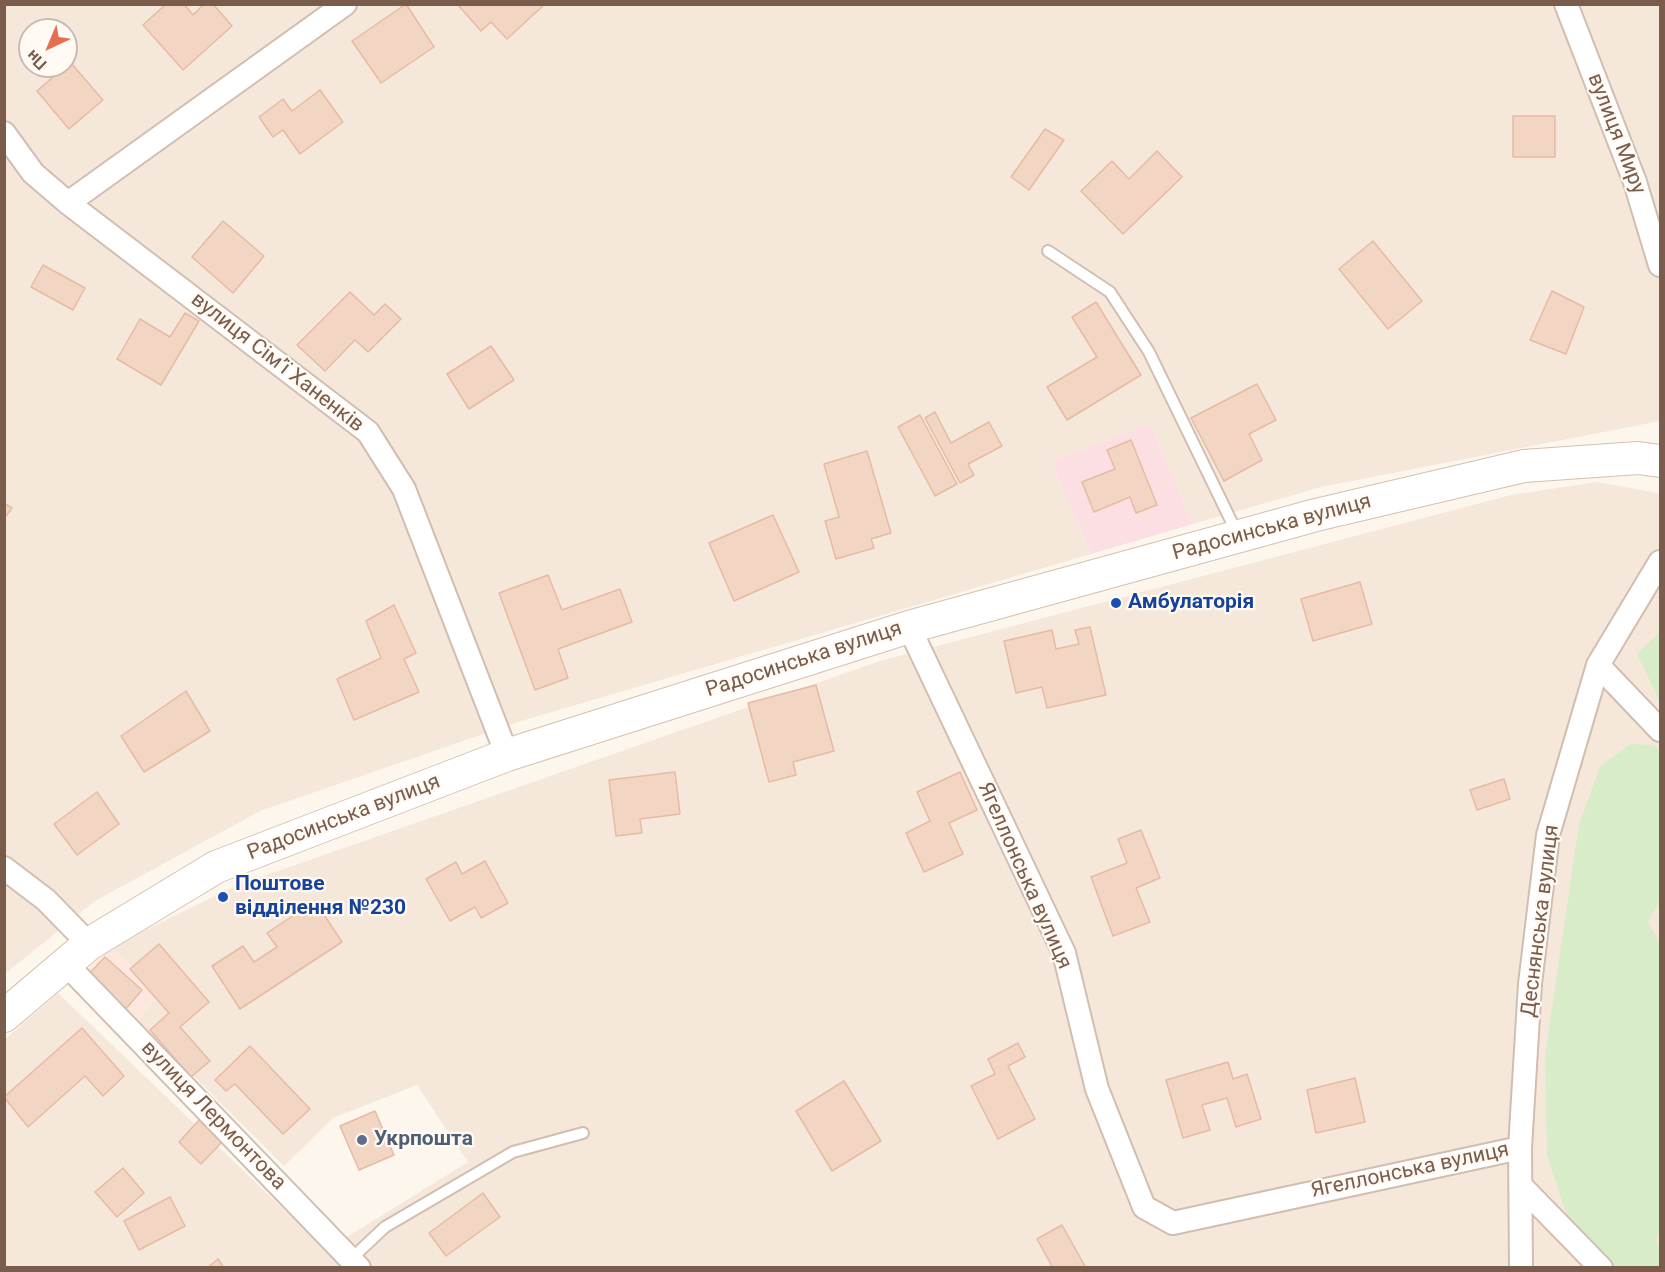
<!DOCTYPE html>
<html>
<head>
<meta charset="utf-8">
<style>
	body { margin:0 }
	#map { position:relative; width:1665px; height:1272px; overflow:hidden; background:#fdf6ec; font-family:Roboto,sans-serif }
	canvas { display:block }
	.frame { position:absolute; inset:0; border:6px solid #7a5c4d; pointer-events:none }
	.north { position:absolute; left:18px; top:18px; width:60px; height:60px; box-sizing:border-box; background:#fffaf3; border:2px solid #cabbb1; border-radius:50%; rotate:224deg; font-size:16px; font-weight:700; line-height:24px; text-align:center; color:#7a5c4d }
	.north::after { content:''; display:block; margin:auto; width:21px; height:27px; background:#e76f51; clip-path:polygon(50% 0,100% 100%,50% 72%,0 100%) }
</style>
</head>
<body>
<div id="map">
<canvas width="1665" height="1272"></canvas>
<div class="frame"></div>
<div class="north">Пн</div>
</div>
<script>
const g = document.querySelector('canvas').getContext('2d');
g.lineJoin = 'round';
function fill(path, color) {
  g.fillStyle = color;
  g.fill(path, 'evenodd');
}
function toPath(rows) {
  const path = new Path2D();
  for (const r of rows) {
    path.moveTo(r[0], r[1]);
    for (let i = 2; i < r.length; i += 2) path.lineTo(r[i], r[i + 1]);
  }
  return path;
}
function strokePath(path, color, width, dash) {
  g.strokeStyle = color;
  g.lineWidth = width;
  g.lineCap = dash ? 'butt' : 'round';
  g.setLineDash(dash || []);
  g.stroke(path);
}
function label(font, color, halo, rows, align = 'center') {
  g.font = font + ' Roboto,sans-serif';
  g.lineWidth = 4.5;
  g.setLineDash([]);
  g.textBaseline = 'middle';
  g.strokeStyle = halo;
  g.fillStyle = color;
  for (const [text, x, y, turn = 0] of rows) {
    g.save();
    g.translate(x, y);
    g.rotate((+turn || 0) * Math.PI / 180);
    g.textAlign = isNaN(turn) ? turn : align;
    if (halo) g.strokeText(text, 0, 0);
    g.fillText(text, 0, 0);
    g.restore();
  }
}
fill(toPath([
	[5,5,1660,5,1660,421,1321,487,1193,524,1150,424,1051,461,1091,554,521,721,260,811,95,901,5,974],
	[30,30,66,30,66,66,30,66],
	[1597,482,1658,493,1660,502,1660,1267,5,1267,4,1040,58,993,326,1250,468,1162,417,1085,333,1118,284,1166,138,1021,159,993,111,947,235,886,880,661,1511,495]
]), '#f5e8da');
fill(toPath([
	[111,947,159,993,138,1021,87,970]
]), '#fde8e0');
fill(toPath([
	[1150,424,1193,524,1091,554,1051,461]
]), '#fbdfe3');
fill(toPath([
	[1660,632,1660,702,1637,654],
	[1631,744,1654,745,1660,751,1660,900,1648,922,1660,943,1660,1231,1656,1242,1660,1245,1660,1267,1614,1267,1568,1219,1547,1155,1545,1055,1579,825,1600,766]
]), '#d8ecc9');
const building = toPath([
	[166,4,184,4,193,15,204,4,213,4,232,26,183,70,143,25,166,4],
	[406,4,434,47,381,83,352,41,406,4],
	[457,4,508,5,545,4,507,39,491,22,481,31,457,4],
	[70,62,103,100,69,129,37,91,70,62],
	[320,90,343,122,300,154,283,130,273,137,259,117,283,99,292,111,320,90],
	[1513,116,1555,116,1555,157,1513,157,1513,116],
	[1045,129,1064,140,1029,190,1011,177,1045,129],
	[1157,151,1182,177,1123,234,1081,191,1112,161,1129,179,1157,151],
	[223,221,264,256,233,293,192,257,223,221],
	[1373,241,1422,301,1388,329,1339,269,1373,241],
	[43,265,85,288,73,310,31,287,43,265],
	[1552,291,1584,307,1566,354,1530,340,1552,291],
	[350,292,374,315,385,304,401,319,368,352,355,340,325,371,297,345,350,292],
	[1096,302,1141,375,1067,420,1047,387,1097,357,1072,317,1096,302],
	[185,313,199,321,161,385,117,359,140,319,170,337,185,313],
	[491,346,514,380,469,409,447,374,491,346],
	[1257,384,1276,420,1249,434,1262,460,1224,481,1191,418,1257,384],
	[935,412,951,443,989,422,1002,446,968,464,974,475,960,483,925,418,935,412],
	[920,415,957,484,935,496,898,427,920,415],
	[1131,440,1157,505,1136,513,1130,497,1094,512,1082,482,1115,469,1107,450,1131,440],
	[867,451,891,533,871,539,874,548,836,559,825,521,839,517,824,464,867,451],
	[4,503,12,508,4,519,4,503],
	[773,515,799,572,734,601,709,543,773,515],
	[548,575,562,610,620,589,632,622,558,649,568,678,535,690,499,593,548,575],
	[1360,582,1372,624,1313,641,1301,599,1360,582],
	[394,605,416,653,404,659,419,692,354,720,337,679,381,658,366,621,394,605],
	[1090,627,1106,695,1047,708,1042,687,1016,693,1004,641,1052,630,1056,649,1079,644,1075,630,1090,627],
	[816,685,834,751,793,762,796,775,769,782,748,703,816,685],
	[186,691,210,731,144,772,121,736,186,691],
	[675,772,680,814,640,819,642,833,616,836,609,780,675,772],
	[960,772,977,810,949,823,963,854,924,872,906,833,930,821,917,792,960,772],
	[1504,779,1510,799,1477,810,1470,790,1504,779],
	[97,792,119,824,77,855,54,824,97,792],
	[1141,830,1160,878,1136,888,1150,922,1113,936,1091,877,1127,863,1118,839,1141,830],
	[485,861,508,903,481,918,475,907,450,921,426,879,456,862,462,874,485,861],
	[315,901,342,942,240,1009,212,966,243,946,254,962,277,947,267,933,315,901],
	[159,944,209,1002,180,1027,210,1061,191,1077,150,1030,169,1013,130,969,159,944],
	[105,957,142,990,125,1010,87,976,105,957],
	[82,1028,124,1076,103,1096,85,1076,28,1127,4,1097,82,1028],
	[1018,1043,1025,1057,1008,1066,1035,1119,998,1139,971,1086,995,1074,988,1059,1018,1043],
	[250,1046,310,1109,283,1134,235,1084,226,1091,215,1080,250,1046],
	[1228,1062,1233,1079,1247,1074,1261,1119,1236,1127,1227,1098,1202,1105,1210,1130,1183,1138,1166,1080,1228,1062],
	[1355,1078,1365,1122,1316,1133,1307,1090,1355,1078],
	[844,1081,881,1141,832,1171,796,1111,844,1081],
	[375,1111,394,1155,359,1170,340,1126,375,1111],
	[199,1120,222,1142,201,1164,179,1142,199,1120],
	[123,1168,144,1193,117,1217,95,1192,123,1168],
	[483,1193,500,1217,446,1256,429,1233,483,1193],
	[170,1197,185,1226,139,1250,124,1221,170,1197],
	[1062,1225,1086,1268,1053,1268,1037,1239,1062,1225],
	[218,1259,224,1268,207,1268,218,1259]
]);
fill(building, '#f3d5c3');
strokePath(building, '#e6bba3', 1.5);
const lane = toPath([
	[1048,251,1110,292,1149,352,1237,533],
	[351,1259,385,1227,513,1152,583,1133]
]);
const street = toPath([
	[1566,4,1635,182,1660,265],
	[4,133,33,173,68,203,368,432,404,489,507,755],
	[68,203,345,4],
	[909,627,1064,953,1097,1089,1144,1207,1173,1223,1520,1148],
	[1598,665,1660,730],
	[4,868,46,900,89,944],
	[66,964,359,1268],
	[1522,1187,1601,1268],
	[1521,1268,1520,1148,1530,984,1548,835,1598,665,1660,562]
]);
const secondary = toPath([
	[4,1016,89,944,216,867,507,755,909,627,1316,515,1524,466,1638,458,1660,461]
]);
strokePath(lane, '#d1beb0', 14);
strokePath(street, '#d1beb0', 26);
strokePath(secondary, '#d6c0b0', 34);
strokePath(lane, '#fff', 10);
strokePath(street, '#fff', 22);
strokePath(secondary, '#fff', 32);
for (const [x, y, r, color] of [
	[1116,603,6,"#1a4fb4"],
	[223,897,6,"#1a4fb4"],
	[362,1140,6,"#5c6f8a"]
]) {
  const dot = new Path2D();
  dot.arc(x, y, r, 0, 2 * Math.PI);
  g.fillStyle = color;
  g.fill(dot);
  strokePath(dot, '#fffaf3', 2);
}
label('21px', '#7a5c4d', '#fffaf3', [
	["вулиця Миру",1616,134,69],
	["вулиця Сімʼї Ханенків",277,363,38],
	["Радосинська вулиця",1272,528,-15],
	["Радосинська вулиця",804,660,-18],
	["Радосинська вулиця",344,818,-21],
	["Ягеллонська вулиця",1024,876,66],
	["Деснянська вулиця",1541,921,-83],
	["вулиця Лермонтова",213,1116,46],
	["Ягеллонська вулиця",1410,1171,-12]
]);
label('bold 21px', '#164399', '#fffaf3', [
	["Амбулаторія",1128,603],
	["Поштове",235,885],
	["відділення №230",235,909]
], 'left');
label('bold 21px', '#4e5e75', '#fffaf3', [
	["Укрпошта",374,1140]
], 'left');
</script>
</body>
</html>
